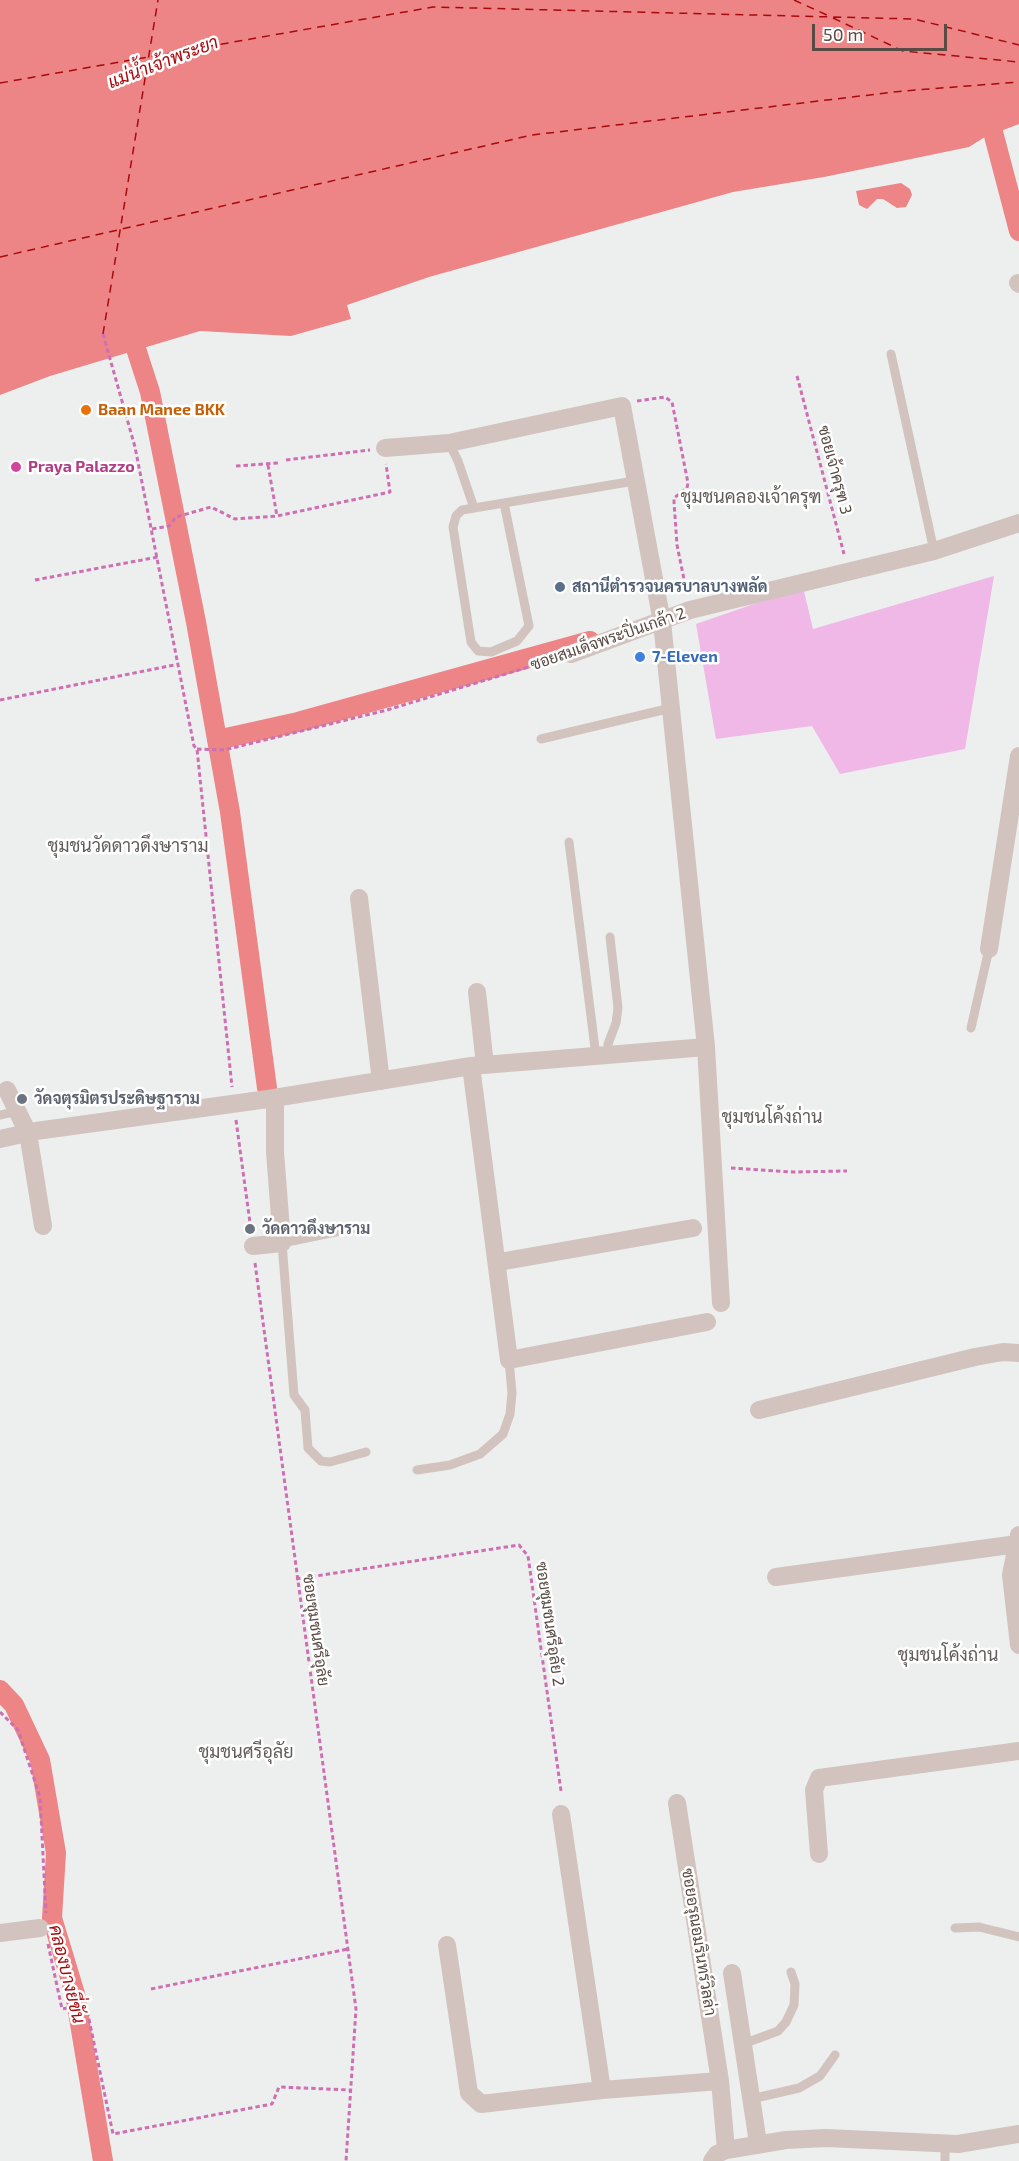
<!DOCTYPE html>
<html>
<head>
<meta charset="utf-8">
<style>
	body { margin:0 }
	#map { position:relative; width:1019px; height:2161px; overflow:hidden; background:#ecefee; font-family:"Exo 2",sans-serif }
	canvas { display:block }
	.scale { position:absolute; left:812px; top:24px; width:135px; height:27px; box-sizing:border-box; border:3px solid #5a4a44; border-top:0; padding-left:8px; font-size:18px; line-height:21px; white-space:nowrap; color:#5a4a44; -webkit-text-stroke:4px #fff; paint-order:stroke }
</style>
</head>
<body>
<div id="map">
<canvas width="1019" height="2161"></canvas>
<div class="scale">50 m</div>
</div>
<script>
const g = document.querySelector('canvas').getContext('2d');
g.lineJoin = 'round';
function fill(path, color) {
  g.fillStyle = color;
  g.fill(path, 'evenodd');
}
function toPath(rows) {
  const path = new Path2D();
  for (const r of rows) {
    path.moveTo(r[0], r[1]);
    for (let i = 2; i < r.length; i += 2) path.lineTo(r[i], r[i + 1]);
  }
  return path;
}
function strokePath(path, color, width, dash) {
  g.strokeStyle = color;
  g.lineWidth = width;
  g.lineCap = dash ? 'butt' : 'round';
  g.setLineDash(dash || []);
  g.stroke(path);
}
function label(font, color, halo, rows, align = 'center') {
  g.font = font + ' "Exo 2",Sarabun,sans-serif';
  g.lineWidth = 5;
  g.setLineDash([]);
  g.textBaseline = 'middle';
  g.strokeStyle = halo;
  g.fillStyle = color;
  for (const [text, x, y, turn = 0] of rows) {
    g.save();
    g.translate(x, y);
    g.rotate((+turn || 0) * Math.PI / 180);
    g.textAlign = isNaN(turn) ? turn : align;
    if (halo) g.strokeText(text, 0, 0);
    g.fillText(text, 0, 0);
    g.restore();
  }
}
fill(toPath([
	[994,576,965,749,840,774,812,726,716,739,696,624,803,587,813,629]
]), '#efb8e6');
fill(toPath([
	[0,0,1019,0,1019,124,985,137,969,147,824,177,733,192,429,277,347,305,351,319,291,336,200,331,50,376,0,395],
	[901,183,910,189,912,195,906,207,897,208,883,199,877,199,867,209,859,205,856,191]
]), '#ed8486');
strokePath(toPath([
	[987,109,1019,231],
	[129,327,150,392,196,622,230,812,267,1088],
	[217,740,298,722,590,641],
	[0,1690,14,1705,40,1760,56,1853,52,1918,75,1994,103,2161]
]), '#ed8486', 20);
strokePath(toPath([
	[794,0,829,16],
	[833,18,903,51,1019,62],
	[0,83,433,7,914,19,1019,45],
	[0,257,532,135,903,91,1019,82],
	[103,334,158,0]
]), '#a8090c', 1.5, [8, 6]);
strokePath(toPath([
	[103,334,135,447,194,746,197,749,232,1087],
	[797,376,844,554],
	[637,401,665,397,672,402,688,483,687,488,674,498,674,502,677,545,687,594],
	[286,460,370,450],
	[268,465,277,516],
	[236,466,278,463],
	[152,529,169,526,176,517,211,507,235,519,277,516,390,492,386,464],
	[35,580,158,557],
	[0,700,179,664],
	[197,749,224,750,387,710,555,659],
	[236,1120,251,1230],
	[731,1168,793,1172,847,1171],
	[255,1263,356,2009,346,2161],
	[296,1579,519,1545,528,1556,561,1791],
	[0,1712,18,1730,40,1797,46,1913],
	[48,1944,62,2009,86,2005,113,2134,272,2104,279,2087,350,2090],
	[151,1989,348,1949]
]), '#cd70b3', 3, [4.5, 3]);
strokePath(toPath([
	[891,354,934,551],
	[449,443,458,461,474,508],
	[504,503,529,626,517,641,491,652,478,651,471,642,453,527,456,516,462,510,504,503,634,481],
	[541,739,671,708],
	[569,842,596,1056],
	[971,1028,989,949],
	[609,1055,608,1044,616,1023,618,1008,610,937],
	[0,1115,18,1111],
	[355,1228,282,1243,294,1395,305,1410,308,1448,321,1461,330,1462,366,1452],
	[417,1470,450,1465,480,1454,503,1434,510,1414,512,1393,509,1360],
	[955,1928,979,1927,1019,1937],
	[743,2044,778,2031,786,2022,794,2005,795,1984,791,1972],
	[751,2099,799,2088,820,2076,835,2055],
	[945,2143,945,2161]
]), '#d2c3bf', 9);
strokePath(toPath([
	[1018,283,1019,284],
	[385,448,449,443,622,406,662,622,706,1047,721,1303],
	[571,654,690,610,934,551,1019,523],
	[359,898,381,1081],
	[989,949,1019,756],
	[477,992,485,1065],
	[471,1066,509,1360,707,1322],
	[7,1090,28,1133,43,1226],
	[0,1139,36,1131,268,1099,471,1066,706,1047],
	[253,1246,282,1243,275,1152,275,1098],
	[499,1262,693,1228],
	[759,1410,975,1357,1003,1352,1019,1353],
	[1019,1535,1011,1575,1019,1645],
	[776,1577,1017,1544],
	[677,1803,720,2081,726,2150],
	[561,1814,602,2090],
	[819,1854,814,1790,819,1778,1019,1751],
	[0,1933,40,1928],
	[447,1945,469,2093,481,2104,602,2090,720,2081],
	[732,1973,758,2143],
	[712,2161,717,2154,726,2150,786,2140,826,2138,958,2144,1019,2134]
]), '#d2c3bf', 18);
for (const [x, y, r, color] of [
	[86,410,6,"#e8710a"],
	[16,467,6,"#d1479c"],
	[560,587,6,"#5c6f8a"],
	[640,657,6,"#3f7fe0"],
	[22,1099,6,"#6b7280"],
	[250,1229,6,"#6b7280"]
]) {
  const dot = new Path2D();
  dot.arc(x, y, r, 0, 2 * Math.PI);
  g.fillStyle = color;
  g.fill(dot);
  strokePath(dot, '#fff', 2);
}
label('bold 16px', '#c56008', '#fff', [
	["Baan Manee BKK",98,410]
], 'left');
label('bold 16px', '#b23c85', '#fff', [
	["Praya Palazzo",28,467]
], 'left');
label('16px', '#5a4a44', '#fff', [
	["ซอยเจ้าครุฑ 3",835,470,75],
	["ซอยสมเด็จพระปิ่นเกล้า 2",608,639,-19],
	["ซอยชุมชนศรีอุลัย 2",550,1624,82],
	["ซอยชุมชนศรีอุลัย",316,1630,82],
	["ซอยอรุณอมรินทร์วิลล่า",699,1942,81]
]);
label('bold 16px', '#4e5e75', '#fff', [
	["สถานีตำรวจนครบาลบางพลัด",572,587]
], 'left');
label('bold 16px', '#366cbe', '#fff', [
	["7-Eleven",652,657]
], 'left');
label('bold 16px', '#5b616d', '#fff', [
	["วัดจตุรมิตรประดิษฐาราม",34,1099],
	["วัดดาวดึงษาราม",262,1229]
], 'left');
label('italic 18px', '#a8090c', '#fff', [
	["แม่น้ำเจ้าพระยา",163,62,-21],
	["คลองบางยี่ขัน",67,1974,76]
]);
label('18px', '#615c59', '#fff', [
	["ชุมชนคลองเจ้าครุฑ",751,497],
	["ชุมชนวัดดาวดึงษาราม",128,846],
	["ชุมชนโค้งถ่าน",772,1117],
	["ชุมชนโค้งถ่าน",948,1655],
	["ชุมชนศรีอุลัย",246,1752]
]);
</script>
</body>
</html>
